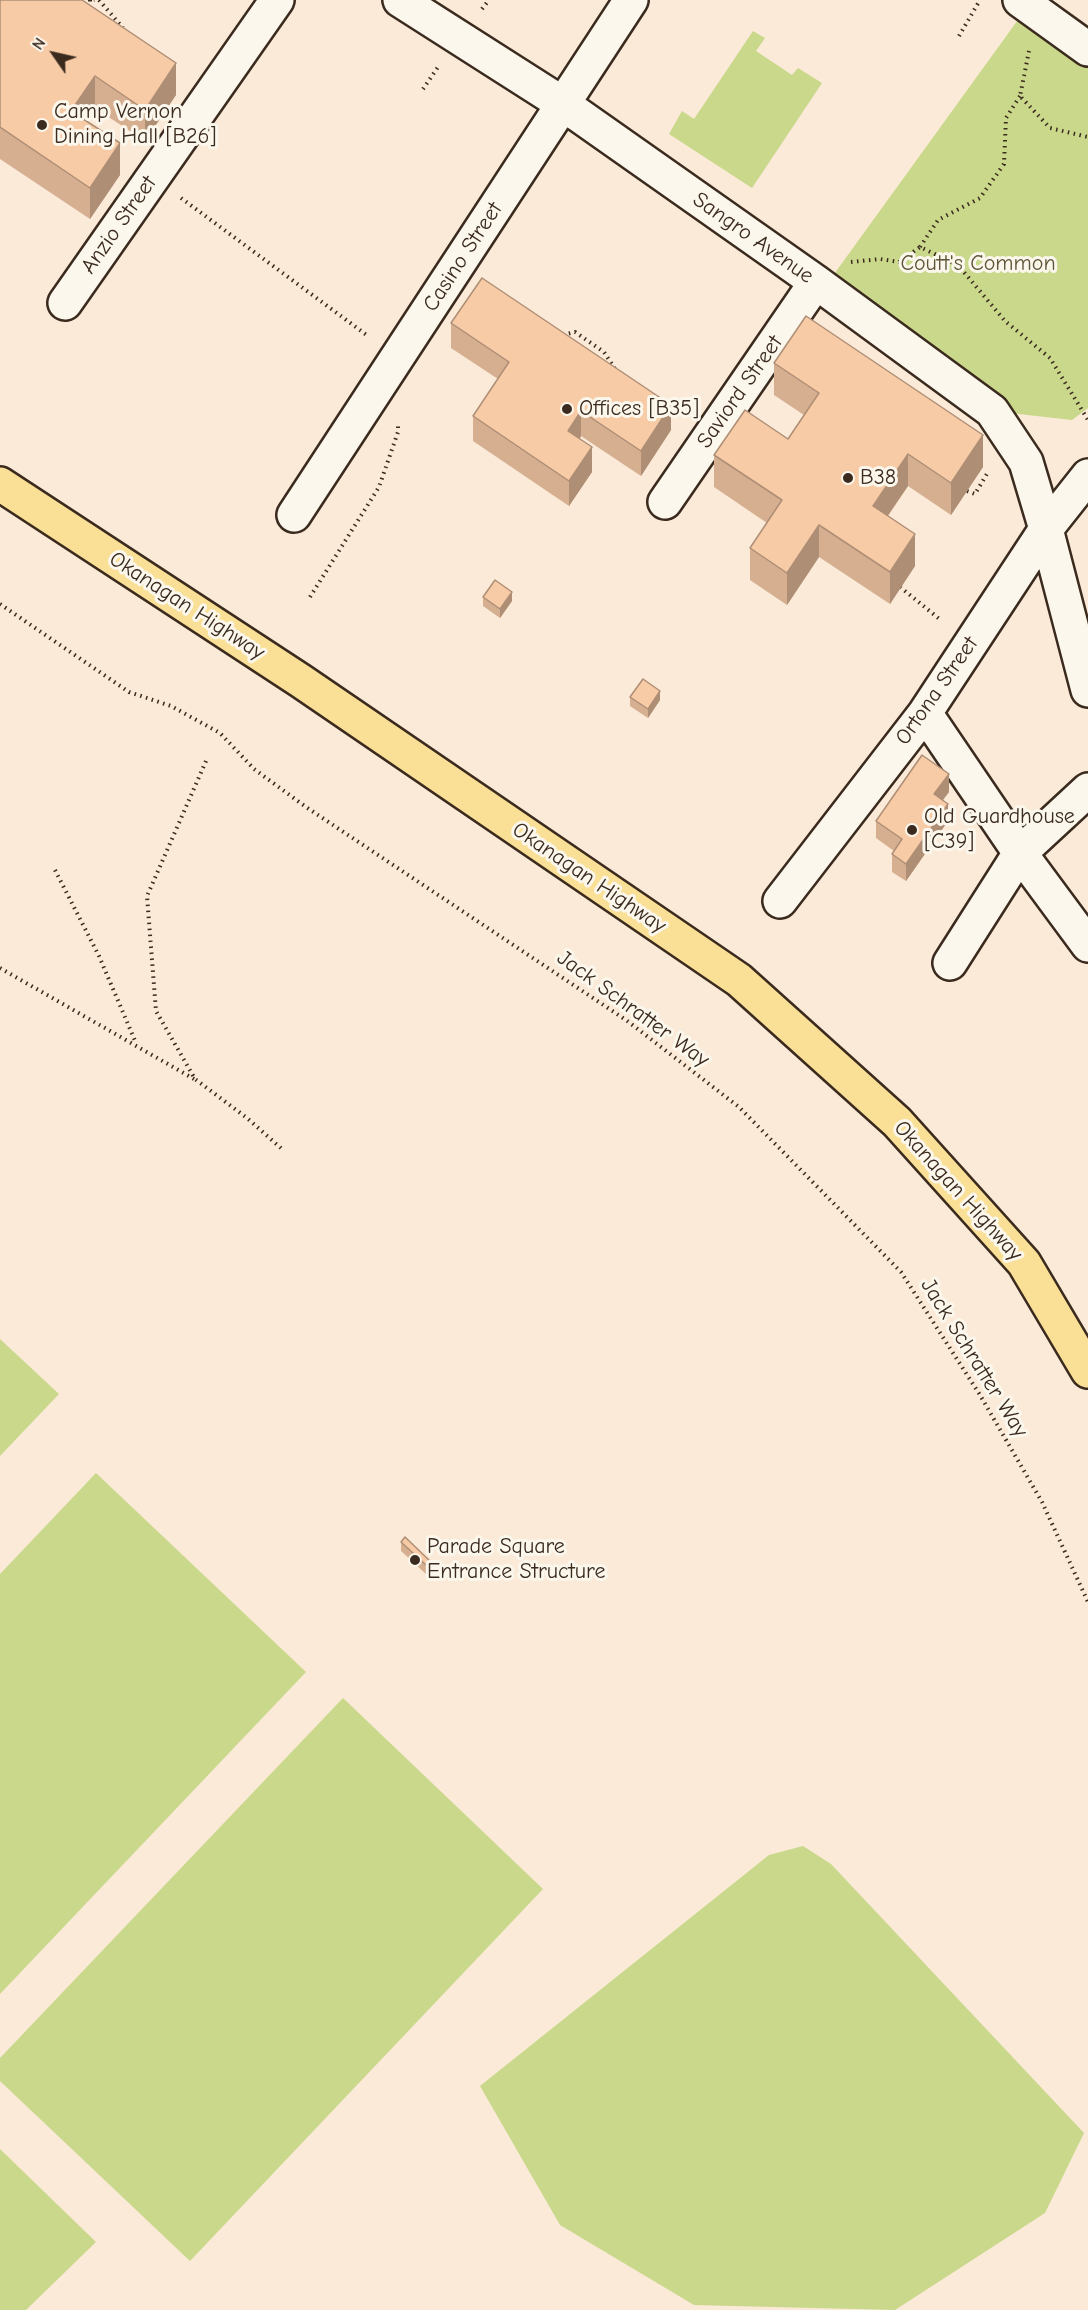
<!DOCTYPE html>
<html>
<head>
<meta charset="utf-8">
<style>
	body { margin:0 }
	#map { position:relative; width:1088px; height:2310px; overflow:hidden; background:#faead7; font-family:"Comic Neue",sans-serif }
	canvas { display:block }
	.north { position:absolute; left:24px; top:24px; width:60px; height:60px; -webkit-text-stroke:4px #fbf7ec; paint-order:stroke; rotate:304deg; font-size:16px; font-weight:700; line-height:24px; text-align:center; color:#3b2a1e }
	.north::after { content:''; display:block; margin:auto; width:21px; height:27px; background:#3b2a1e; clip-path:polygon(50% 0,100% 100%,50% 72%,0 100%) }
</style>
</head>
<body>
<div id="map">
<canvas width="1088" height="2310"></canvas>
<div class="north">N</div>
</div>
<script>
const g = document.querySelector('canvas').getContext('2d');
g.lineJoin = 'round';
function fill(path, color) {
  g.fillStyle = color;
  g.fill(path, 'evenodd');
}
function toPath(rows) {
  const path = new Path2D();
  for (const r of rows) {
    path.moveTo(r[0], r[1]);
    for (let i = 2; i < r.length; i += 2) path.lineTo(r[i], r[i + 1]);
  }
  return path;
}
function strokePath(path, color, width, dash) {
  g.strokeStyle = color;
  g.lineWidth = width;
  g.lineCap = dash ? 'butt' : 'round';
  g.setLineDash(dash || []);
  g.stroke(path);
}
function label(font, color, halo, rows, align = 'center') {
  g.font = font + ' "Comic Neue",sans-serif';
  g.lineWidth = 6;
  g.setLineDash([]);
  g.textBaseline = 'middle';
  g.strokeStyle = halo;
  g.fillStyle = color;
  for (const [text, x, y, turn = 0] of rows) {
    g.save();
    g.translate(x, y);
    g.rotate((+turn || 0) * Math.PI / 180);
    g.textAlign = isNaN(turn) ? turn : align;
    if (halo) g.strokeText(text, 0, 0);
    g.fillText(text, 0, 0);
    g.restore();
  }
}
fill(toPath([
	[1028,6,1088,49,1088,408,1072,420,992,411,824,288],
	[753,31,765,38,756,51,792,75,798,68,822,83,752,188,669,134,682,111,694,119],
	[0,1339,59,1394,0,1456],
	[96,1473,306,1672,0,1994,0,1574],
	[343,1698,543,1889,190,2261,0,2081,0,2058],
	[803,1846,831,1864,1084,2133,1045,2213,895,2310,694,2305,560,2225,480,2086,769,1855],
	[0,2149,96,2242,26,2310,0,2310]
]), '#cad88b');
const street = toPath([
	[400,0,563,104,816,282,992,411,1026,462,1046,529,1088,690],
	[1020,0,1088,49],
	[65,303,277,0],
	[665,502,816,282],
	[294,515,631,0],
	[925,713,1020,853,1088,945],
	[780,901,925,713,1046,529,1088,476],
	[950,963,1020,853,1088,790]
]);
const highway = toPath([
	[0,484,301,681,739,980,897,1122,1024,1263,1088,1371]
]);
strokePath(street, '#3b2a1e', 38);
strokePath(highway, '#3b2a1e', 38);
strokePath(toPath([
	[90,0,90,2,94,0],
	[99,0,123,28],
	[482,9,489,0],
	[959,36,980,0],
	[1029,51,1020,96,1050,128,1088,137],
	[423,89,438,67],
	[181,198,368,336],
	[920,247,938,220,980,198,1004,164,1006,118,1020,96],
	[851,262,880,259,899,262,920,247,958,265,1005,321,1050,358,1088,420],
	[563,335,575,332,604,352,615,369],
	[669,404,682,413],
	[967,491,975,494,988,472],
	[900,587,942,621],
	[310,597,379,487,398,432,398,425],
	[0,604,129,692,171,706,220,733,254,769,306,807,626,1020,739,1107,901,1272,980,1395,1042,1502,1088,1602],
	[206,761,147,896,156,1011,195,1079,247,1118,282,1149],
	[55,870,99,956,136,1043],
	[0,968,194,1079]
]), '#3b2a1e', 4, [1.5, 4.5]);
strokePath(street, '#fbf7ec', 33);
strokePath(highway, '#fadf96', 33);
fill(toPath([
	[0,0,176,95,145,141,95,108,86,121,120,175,90,219,0,159],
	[451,323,671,430,641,476,581,436,580,439,592,472,569,506,473,441,473,416,498,379,451,348],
	[774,363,983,467,951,515,908,486,888,516,915,566,890,604,819,557,787,605,750,580,750,548,767,523,714,487,714,455,788,439,804,415,774,395],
	[483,597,512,601,500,618,483,606],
	[630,697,660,700,648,718,630,706],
	[949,792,942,800,948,821,906,881,892,872,892,854,894,851,876,838,876,821],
	[405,1537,430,1570,426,1574,401,1551,401,1542]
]), '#d5af90');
fill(toPath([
	[176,63,176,95,145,141,145,110],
	[95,76,95,108,71,142,71,111],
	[120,143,120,175,90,219,90,188],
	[671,405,671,430,641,476,641,451],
	[581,411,581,436,568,456,568,431],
	[983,435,983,467,951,515,951,483],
	[592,447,592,472,569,506,569,481],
	[908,454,908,486,873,537,873,506],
	[819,525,819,557,787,605,787,573],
	[915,534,915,566,890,604,890,572],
	[512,592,512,601,500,618,500,609],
	[660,691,660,700,648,718,648,709],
	[949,774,949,792,934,812,934,794],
	[948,804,948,821,906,881,906,864],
	[430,1561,430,1570,426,1574,426,1565]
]), '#ae8e75');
const building = toPath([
	[0,0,82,0,176,63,145,110,95,76,71,111,120,143,90,188,0,127,0,0],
	[482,278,671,405,641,451,581,411,568,431,592,447,569,481,473,416,509,362,451,323,482,278],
	[806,316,983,435,951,483,908,454,873,506,915,534,890,572,819,525,787,573,750,548,782,500,714,455,745,410,788,439,819,393,774,363,806,316],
	[495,580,512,592,500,609,483,597,495,580],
	[643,679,660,691,648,709,630,697,643,679],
	[922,755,949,774,934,794,948,804,906,864,892,854,902,839,876,821,922,755],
	[405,1537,430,1561,426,1565,401,1542,405,1537]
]);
fill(building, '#f8cba7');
strokePath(building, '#ae8e75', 1.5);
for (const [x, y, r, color] of [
	[42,125,6,"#3b2a1e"],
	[567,409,6,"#3b2a1e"],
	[848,478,6,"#3b2a1e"],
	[912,830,6,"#3b2a1e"],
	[415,1560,6,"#3b2a1e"]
]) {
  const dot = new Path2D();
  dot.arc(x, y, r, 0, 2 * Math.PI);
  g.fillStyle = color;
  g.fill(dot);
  strokePath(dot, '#fbf7ec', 2);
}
label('22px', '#3b2a1e', '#fbf7ec', [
	["Camp Vernon",54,112],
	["Dining Hall [B26]",54,137],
	["Offices [B35]",579,409],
	["B38",860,478],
	["Old Guardhouse",924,817],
	["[C39]",924,842],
	["Parade Square",427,1547],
	["Entrance Structure",427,1572]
], 'left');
label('22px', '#3b2a1e', '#fbf7ec', [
	["Anzio Street",119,225,-55],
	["Sangro Avenue",753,238,35],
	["Casino Street",463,257,-57],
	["Saviord Street",740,392,-55],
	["Okanagan Highway",187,606,33],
	["Ortona Street",937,691,-55],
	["Okanagan Highway",589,878,34],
	["Jack Schratter Way",633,1009,36],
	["Okanagan Highway",958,1191,48],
	["Jack Schratter Way",974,1358,58]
]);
label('22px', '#5f5639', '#fbf7ec', [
	["Coutt's Common",978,264]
]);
</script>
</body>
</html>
